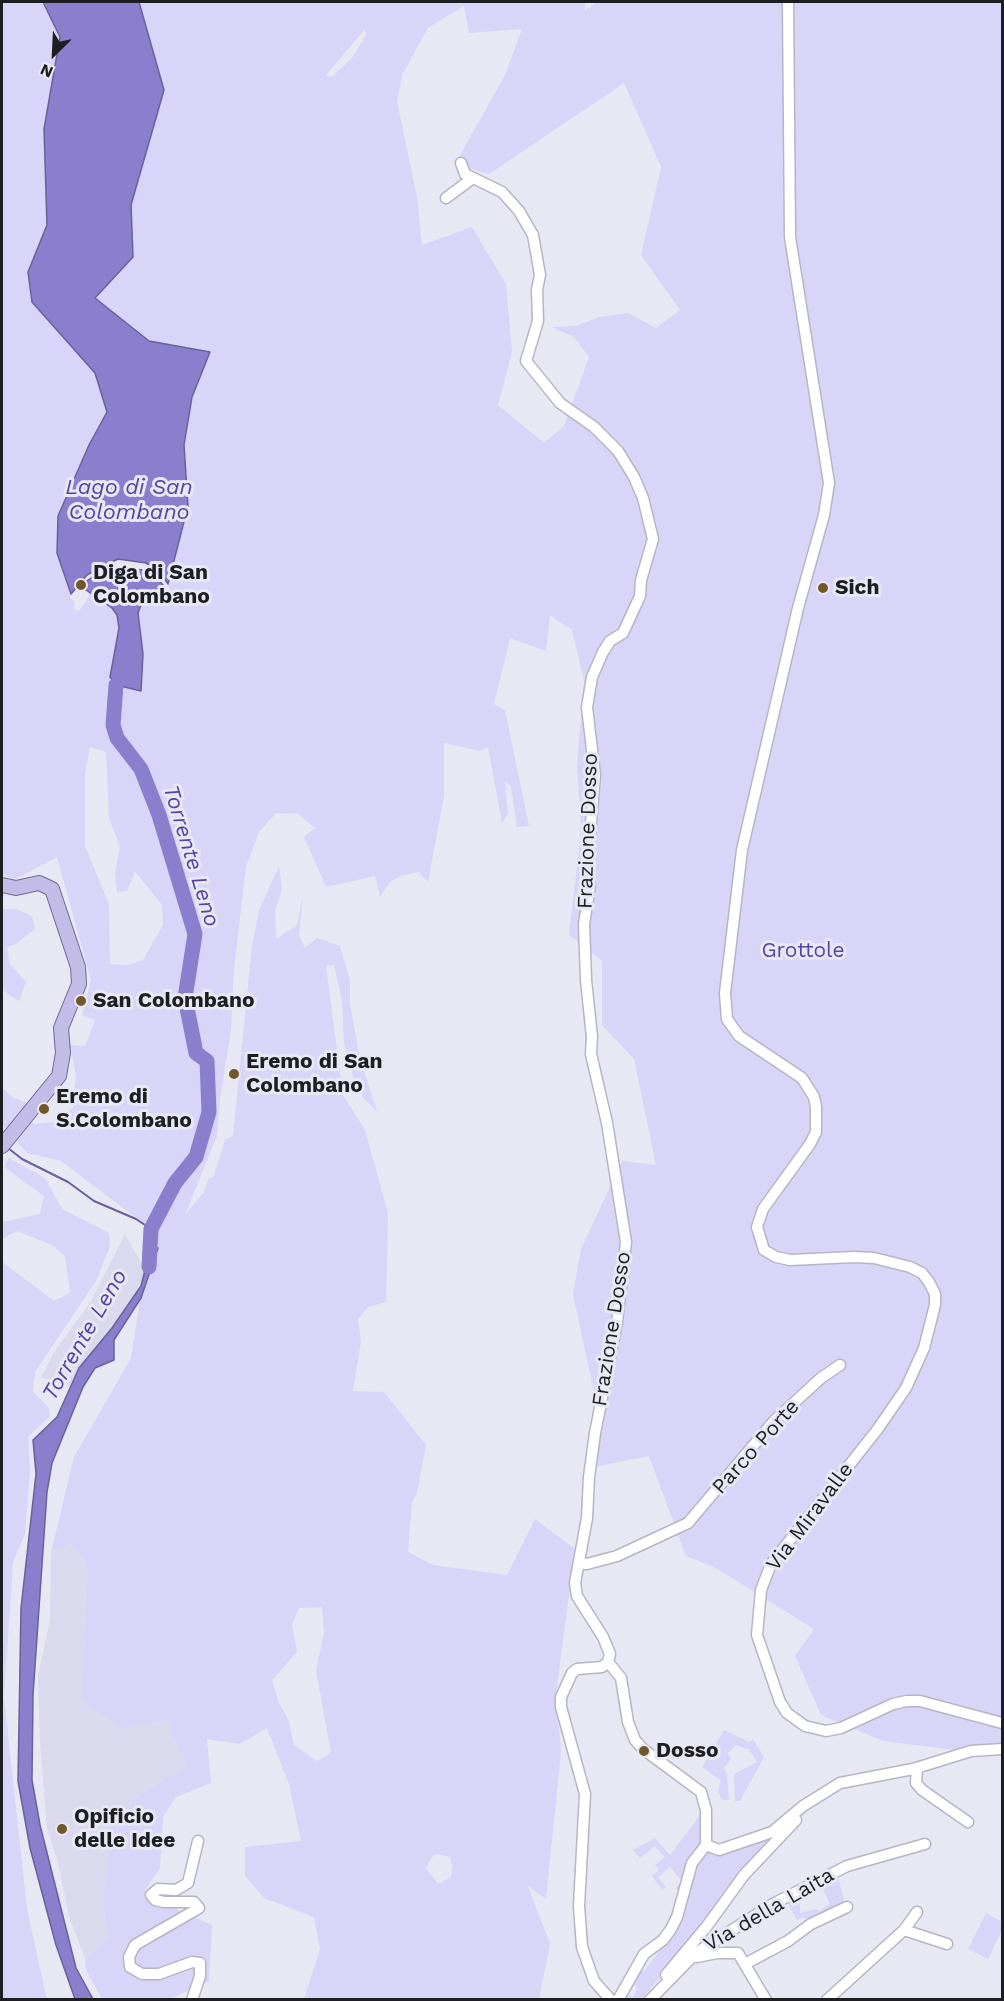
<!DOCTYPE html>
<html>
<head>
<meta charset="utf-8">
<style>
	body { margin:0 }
	#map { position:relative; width:1004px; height:2001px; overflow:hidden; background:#e8e7f4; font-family:"Work Sans",sans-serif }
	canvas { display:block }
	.frame { position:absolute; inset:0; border:3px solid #1e1e22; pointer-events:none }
	.north { position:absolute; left:24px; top:24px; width:60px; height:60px; -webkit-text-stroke:4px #e8e7f4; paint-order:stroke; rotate:204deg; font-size:16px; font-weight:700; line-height:24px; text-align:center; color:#1e1e22 }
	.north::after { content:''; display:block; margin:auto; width:21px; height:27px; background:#1e1e22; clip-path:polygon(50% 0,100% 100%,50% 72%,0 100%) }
</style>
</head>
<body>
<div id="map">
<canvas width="1004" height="2001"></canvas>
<div class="frame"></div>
<div class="north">N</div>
</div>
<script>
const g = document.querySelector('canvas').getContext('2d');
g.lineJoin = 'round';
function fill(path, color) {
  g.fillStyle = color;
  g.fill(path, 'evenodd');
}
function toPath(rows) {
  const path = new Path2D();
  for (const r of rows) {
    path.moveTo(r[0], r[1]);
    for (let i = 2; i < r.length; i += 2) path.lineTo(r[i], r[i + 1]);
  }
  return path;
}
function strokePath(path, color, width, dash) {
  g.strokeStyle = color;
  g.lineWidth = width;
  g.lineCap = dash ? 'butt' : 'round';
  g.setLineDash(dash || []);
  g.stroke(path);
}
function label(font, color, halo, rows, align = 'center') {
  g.font = font + ' "Work Sans",sans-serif';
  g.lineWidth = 6;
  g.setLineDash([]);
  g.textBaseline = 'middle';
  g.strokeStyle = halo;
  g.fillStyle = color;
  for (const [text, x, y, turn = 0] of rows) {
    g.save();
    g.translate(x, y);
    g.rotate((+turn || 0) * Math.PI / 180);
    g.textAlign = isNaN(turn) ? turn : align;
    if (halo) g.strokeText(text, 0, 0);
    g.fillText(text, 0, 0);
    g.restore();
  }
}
fill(toPath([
	[125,1234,145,1270,141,1286,112,1328,79,1368,72,1383,66,1388,41,1377,54,1352,90,1303],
	[72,1544,87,1566,81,1700,173,1718,171,1733,187,1766,142,1793,108,1822,108,1879,102,1896,108,1940,85,1958,69,1917,58,1863,47,1828,40,1743,38,1676,50,1620,51,1552]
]), '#dbd9ed');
fill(toPath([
	[2,2,43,2,60,37,44,129,47,225,28,272,32,302,95,373,107,412,89,445,58,516,57,553,71,594,70,597,75,603,73,609,79,611,91,593,112,608,117,615,119,628,111,664,129,687,141,691,143,654,138,613,144,597,153,590,164,586,167,595,170,592,168,584,188,506,184,445,192,397,210,353,149,341,95,298,133,257,131,205,164,90,139,2,585,2,585,10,598,2,1002,2,1002,1756,883,1741,821,1715,795,1656,814,1629,714,1567,686,1556,649,1456,594,1467,594,1392,573,1294,581,1249,622,1161,656,1165,634,1059,602,1025,602,961,569,935,581,832,577,765,584,680,572,630,550,615,546,651,510,638,494,704,505,710,529,826,517,827,511,786,505,782,508,814,502,823,488,747,480,751,444,743,444,796,428,882,419,872,400,876,390,882,380,897,375,876,326,887,304,837,315,828,298,814,276,813,259,832,246,867,234,969,231,1030,220,1100,217,1136,185,1215,204,1192,209,1178,213,1178,225,1140,233,1136,252,946,259,910,279,866,282,888,275,912,276,939,297,925,303,895,299,935,305,948,317,938,340,946,350,981,350,1004,360,1059,377,1111,363,1098,352,1074,344,1043,342,1000,334,965,326,966,343,1095,365,1130,388,1213,386,1302,368,1307,358,1319,361,1342,353,1391,384,1392,426,1445,417,1493,412,1502,408,1552,433,1565,507,1575,535,1519,575,1549,556,1694,561,1752,546,1899,528,1886,550,1944,539,1999,304,1999,320,1949,314,1917,264,1898,245,1876,245,1847,301,1841,289,1784,267,1728,240,1744,207,1739,211,1783,176,1797,163,1817,160,1868,145,1890,156,1906,171,1907,212,1925,209,1981,170,1999,102,1999,86,1970,85,1958,108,1940,102,1896,108,1879,108,1822,142,1793,187,1766,171,1733,172,1718,123,1729,81,1700,87,1566,72,1544,51,1552,74,1457,131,1358,151,1229,61,1161,27,1153,2,1125,2,1088,14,1098,25,1102,33,1124,55,1122,73,1108,76,1076,70,1045,85,1046,95,1020,82,1015,91,980,57,857,16,879,2,875],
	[464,6,469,33,522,29,505,75,455,164,489,174,624,83,661,167,641,255,680,310,656,328,628,313,599,317,576,326,552,327,574,337,589,357,564,426,544,443,498,405,512,352,506,284,472,227,422,245,417,197,397,101,403,73,428,28],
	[365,29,366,35,352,58,332,77,326,75],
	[90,747,106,752,109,818,120,847,115,872,117,892,127,891,135,871,162,905,163,925,143,960,128,965,110,964,109,904,85,846,85,774],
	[322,1607,324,1633,316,1670,331,1753,317,1761,294,1745,289,1721,279,1703,272,1680,297,1652,292,1624,299,1608],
	[437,1854,450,1857,452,1865,451,1877,438,1884,426,1868,432,1857],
	[2,909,16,909,32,916,35,929,16,944,7,947,10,964,26,982,19,1001,2,990],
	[9,1158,45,1178,62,1209,109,1233,110,1246,96,1281,35,1372,33,1392,49,1408,50,1416,28,1437,30,1470,25,1534,13,1562,4,1697,27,1909,47,2000,2,1999,2,1262,54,1301,70,1293,65,1256,52,1245,17,1231,2,1239,2,1222,40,1214,44,1196,4,1167],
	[724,1730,749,1742,753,1739,764,1757,740,1801,735,1801,734,1774,757,1762,748,1748,746,1749,736,1745,728,1753,731,1759,724,1768,727,1774,729,1800,722,1800,718,1791,721,1781,702,1767],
	[703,1811,700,1846,680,1892,676,1888,682,1881,670,1867,658,1877,666,1887,662,1890,652,1876,659,1870,655,1865,665,1857,655,1846,640,1858,633,1850,655,1838,670,1855],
	[778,1832,642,1999,624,2000,627,1994,633,1997,637,1989,633,1982,638,1973,645,1970,664,1945,695,1866,706,1851,721,1855],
	[837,1873,845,1905,807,1923,804,1917,797,1920,786,1899],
	[822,1888,830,1904,819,1911,817,1909,800,1913,800,1900,807,1900,807,1897],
	[986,1913,1002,1922,1002,1930,988,1959,968,1949]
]), '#d8d5f9');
const water = toPath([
	[43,2,139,2,164,90,131,205,133,257,95,298,149,341,210,352,192,397,184,445,188,506,168,584,160,572,146,563,118,559,87,575,71,594,57,553,58,516,89,445,107,412,95,373,32,302,28,272,47,225,44,129,60,37,43,2],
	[118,567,143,570,156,577,164,586,144,597,138,613,143,654,141,691,116,685,110,677,119,628,117,615,112,608,83,588,84,583,95,575,118,567],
	[146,1246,158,1248,141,1298,114,1340,114,1360,95,1368,83,1387,52,1463,47,1492,33,1695,32,1780,40,1825,76,1968,93,1999,75,1999,56,1945,30,1848,18,1781,21,1608,36,1474,33,1440,57,1417,79,1368,112,1328,141,1286,145,1270,146,1246]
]);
fill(water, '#8a7ecd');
strokePath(water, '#6a619a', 1.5);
strokePath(toPath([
	[8,1148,22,1159,68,1182,94,1201,136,1219,151,1229]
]), '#6a619a', 2);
strokePath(toPath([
	[116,685,113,725,117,738,141,769,159,815,195,934,185,998,196,1053,207,1061,209,1112,196,1157,175,1183,151,1229,149,1267]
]), '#8a7ecd', 15);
const minor = toPath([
	[788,2,790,237,829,483,824,515,798,608,742,850,725,993,727,1019,739,1036,802,1078,814,1097,816,1107,816,1132,810,1144,763,1209,757,1227,764,1250,776,1257,790,1260,854,1257,874,1258,910,1267,922,1273,929,1282,935,1294,935,1305,924,1348,906,1388,877,1430,771,1564,761,1590,757,1635,780,1702,787,1713,805,1726,826,1731,841,1728,893,1704,907,1701,920,1701,1002,1723],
	[461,163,465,174,502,192,519,211,533,235,540,275,537,290,538,321,526,361,560,403,594,427,618,451,634,477,643,498,653,539,641,580,640,596,623,633,610,641,603,652,592,677,587,707,595,775,587,871,590,885,584,924,586,980,592,1037,591,1054,607,1123,626,1242,617,1322,595,1433,589,1477,587,1518,575,1583,577,1596,603,1637,610,1654,608,1662,602,1667,577,1669,572,1673,561,1697,561,1707,585,1794,579,1906,582,1947,594,1981,611,2000],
	[446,198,473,178],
	[579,1563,587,1564,617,1556,688,1523,774,1421,821,1378,840,1365],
	[608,1662,621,1678,628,1722,635,1740,643,1749,701,1792,706,1810,706,1845,719,1850,772,1832,803,1806,840,1783,913,1769,971,1751,1002,1749],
	[917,1768,916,1783,922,1790,968,1822],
	[904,1930,947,1944],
	[697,1957,717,1953,738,1953,766,2000],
	[745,1964,788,1941,811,1924,847,1907],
	[666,1975,707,1926,744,1875,796,1820],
	[192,2000,200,1976,200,1963,192,1962,159,1974,142,1974,130,1967,129,1957,135,1945,199,1908,194,1902,164,1902,155,1900,151,1895,158,1889,176,1890,188,1883,198,1841],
	[618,2000,644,1954,663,1940,671,1929,677,1917,692,1863,706,1845],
	[650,2000,696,1953,773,1904,847,1866,925,1844],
	[827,2000,904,1930,917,1912]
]);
const major = toPath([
	[2,885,16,888,39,883,52,889,78,967,79,984,61,1028,63,1053,59,1076,2,1146]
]);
strokePath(minor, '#b6b6c2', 13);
strokePath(major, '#6e6896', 16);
strokePath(minor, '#fff', 10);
strokePath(major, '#c2bce6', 14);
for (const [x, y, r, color] of [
	[81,585,6,"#725729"],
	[823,588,6,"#725729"],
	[81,1001,6,"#725729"],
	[234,1074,6,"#725729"],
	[44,1109,6,"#725729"],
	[644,1751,6,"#725729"],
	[62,1829,6,"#725729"]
]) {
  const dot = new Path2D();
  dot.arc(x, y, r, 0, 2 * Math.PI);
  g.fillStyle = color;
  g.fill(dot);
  strokePath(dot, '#e8e7f4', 2);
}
label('bold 21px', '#1e1e22', '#e8e7f4', [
	["Diga di San",93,573],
	["Colombano",93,597],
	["Sich",835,588],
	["San Colombano",93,1001],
	["Eremo di San",246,1062],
	["Colombano",246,1086],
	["Eremo di",56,1097],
	["S.Colombano",56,1121],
	["Dosso",656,1751],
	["Opificio",74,1817],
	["delle Idee",74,1841]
], 'left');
label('21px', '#1e1e22', '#e8e7f4', [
	["Frazione Dosso",588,831,-88],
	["Frazione Dosso",612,1329,-81],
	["Parco Porte",756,1447,-48],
	["Via Miravalle",810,1517,-53],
	["Via della Laita",769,1910,-30]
]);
label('21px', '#5843a2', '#e8e7f4', [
	["Grottole",803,951]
]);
label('italic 22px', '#5742a1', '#e8e7f4', [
	["Lago di San",129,488],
	["Colombano",129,513],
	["Torrente Leno",191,856,73],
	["Torrente Leno",85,1335,-60]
]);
</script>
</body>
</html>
